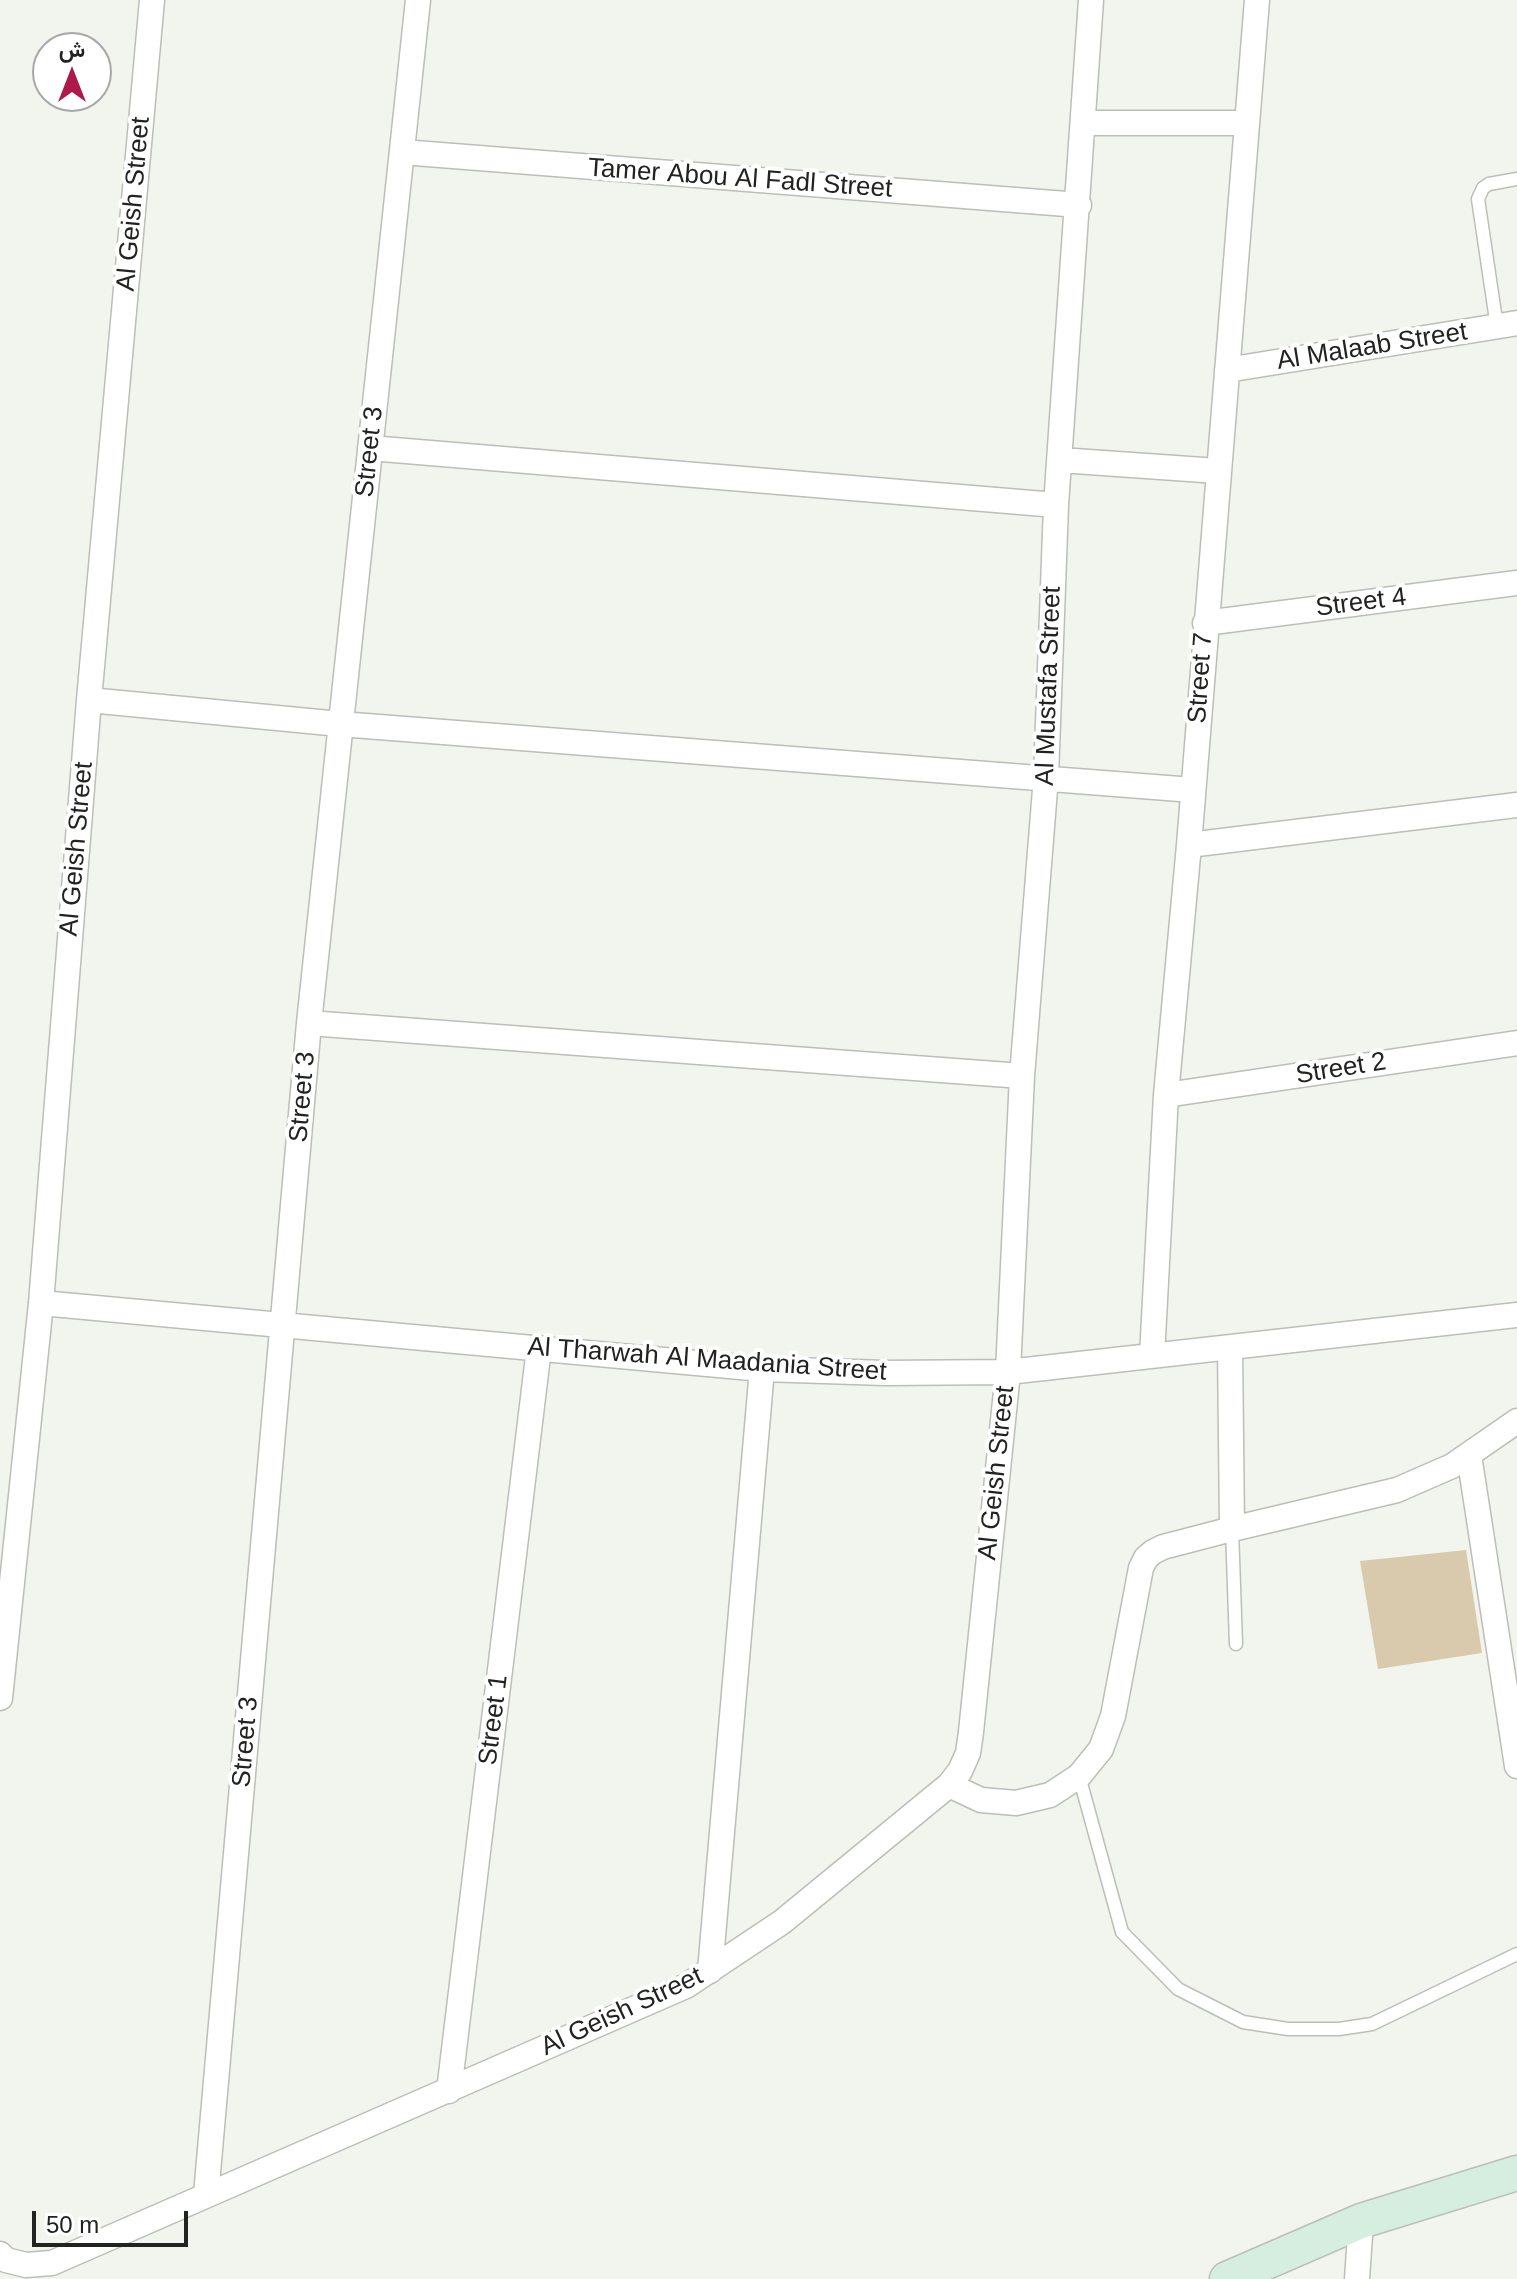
<!DOCTYPE html>
<html>
<head>
<meta charset="utf-8">
<style>
	body { margin:0 }
	#map { position:relative; width:1517px; height:2279px; overflow:hidden; background:#f1f5ed; font-family:Arial,Vazirmatn,sans-serif }
	canvas { display:block }
	.north { position:absolute; left:32px; top:32px; width:80px; height:80px; box-sizing:border-box; background:#fff; border:2px solid #a6a7a6; border-radius:50%; rotate:0deg; font-size:22px; font-weight:700; line-height:32px; text-align:center; color:#212320 }
	.north::after { content:''; display:block; margin:auto; width:28px; height:36px; background:#ac1a4b; clip-path:polygon(50% 0,100% 100%,50% 72%,0 100%) }
	.scale { position:absolute; left:32px; top:2211px; width:156px; height:36px; box-sizing:border-box; border:4px solid #212320; border-top:0; padding-left:10px; font-size:24px; line-height:28px; white-space:nowrap; color:#212320; -webkit-text-stroke:6px #fff; paint-order:stroke }
</style>
</head>
<body>
<div id="map">
<canvas width="1517" height="2279"></canvas>
<div class="north">ش</div>
<div class="scale">50 m</div>
</div>
<script>
const g = document.querySelector('canvas').getContext('2d');
g.lineJoin = 'round';
function fill(path, color) {
  g.fillStyle = color;
  g.fill(path, 'evenodd');
}
function toPath(rows) {
  const path = new Path2D();
  for (const r of rows) {
    path.moveTo(r[0], r[1]);
    for (let i = 2; i < r.length; i += 2) path.lineTo(r[i], r[i + 1]);
  }
  return path;
}
function strokePath(path, color, width, dash) {
  g.strokeStyle = color;
  g.lineWidth = width;
  g.lineCap = dash ? 'butt' : 'round';
  g.setLineDash(dash || []);
  g.stroke(path);
}
function label(font, color, halo, rows, align = 'center') {
  g.font = font + ' Arial,sans-serif';
  g.lineWidth = 8;
  g.setLineDash([]);
  g.textBaseline = 'middle';
  g.strokeStyle = halo;
  g.fillStyle = color;
  for (const [text, x, y, turn = 0] of rows) {
    g.save();
    g.translate(x, y);
    g.rotate((+turn || 0) * Math.PI / 180);
    g.textAlign = isNaN(turn) ? turn : align;
    if (halo) g.strokeText(text, 0, 0);
    g.fillText(text, 0, 0);
    g.restore();
  }
}
fill(toPath([
	[1466,1550,1482,1653,1378,1669,1360,1561]
]), '#d9caae');
const lane = toPath([
	[1497,327,1478,199,1483,188,1489,184,1517,179],
	[1232,1529,1236,1644],
	[1079,1776,1122,1932,1178,1989,1243,2022,1288,2029,1339,2029,1372,2024,1517,1954]
]);
const street = toPath([
	[1085,123,1247,123],
	[402,152,1079,205],
	[1227,370,1517,323],
	[370,448,1056,505],
	[1060,460,1218,471],
	[1205,623,1517,583],
	[89,700,340,724,1193,790],
	[1189,845,1517,805],
	[309,1023,1022,1076],
	[1166,1095,1517,1043],
	[41,1303,762,1369,885,1373,1008,1372,1517,1315],
	[1230,1347,1232,1529],
	[1152,1356,1166,1095,1189,845,1257,0],
	[1469,1455,1517,1766],
	[0,1698,41,1303,89,700,152,0],
	[949,1785,981,1800,1016,1803,1050,1795,1079,1776,1101,1749,1113,1716,1141,1568,1146,1558,1153,1552,1163,1547,1232,1529,1397,1490,1452,1466,1517,1421],
	[710,1971,762,1369],
	[449,2091,539,1348],
	[206,2195,309,1023,418,0],
	[0,2254,6,2260,26,2265,52,2263,686,1986,782,1922,949,1785,960,1771,968,1753,971,1732,1008,1372,1022,1076,1046,777,1056,505,1091,0],
	[1357,2279,1361,2221]
]);
const secondary = toPath([
	[1227,2279,1361,2221,1517,2173]
]);
strokePath(lane, '#bbbfb7', 15);
strokePath(street, '#bbbfb7', 27);
strokePath(secondary, '#bbbfb7', 37);
strokePath(lane, '#fff', 12);
strokePath(street, '#fff', 24);
strokePath(secondary, '#d6eedf', 34);
label('26px', '#212320', '#fff', [
	["Tamer Abou Al Fadl Street",740,179,4],
	["Al Geish Street",134,204,-85],
	["Al Malaab Street",1372,347,-9],
	["Street 3",370,452,-84],
	["Street 4",1361,603,-7],
	["Street 7",1201,678,-86],
	["Al Mustafa Street",1049,686,-88],
	["Al Geish Street",77,849,-85],
	["Street 2",1341,1069,-9],
	["Street 3",303,1097,-85],
	["Al Tharwah Al Maadania Street",707,1360,4],
	["Al Geish Street",997,1473,-84],
	["Street 1",494,1720,-83],
	["Street 3",246,1742,-85],
	["Al Geish Street",622,2012,-25]
]);
</script>
</body>
</html>
